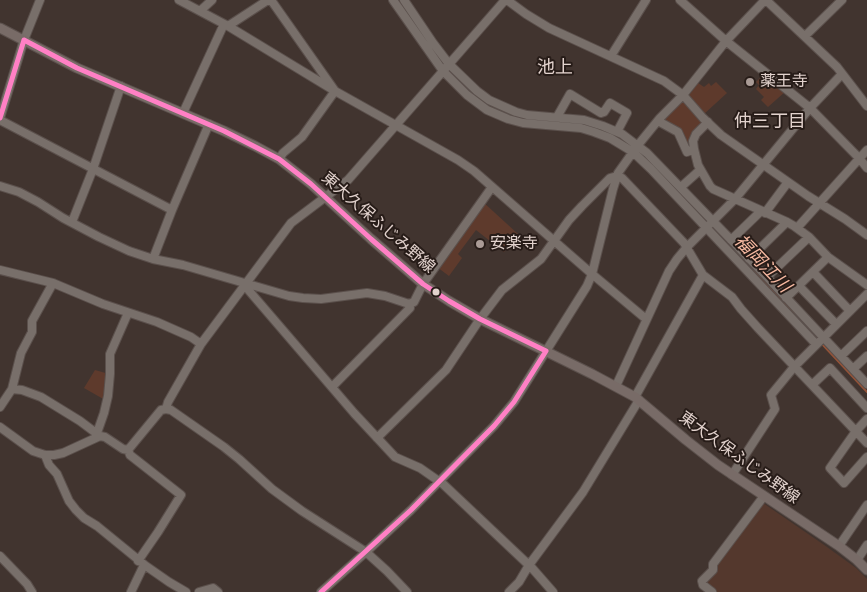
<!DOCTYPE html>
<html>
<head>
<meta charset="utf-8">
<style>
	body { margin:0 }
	canvas { display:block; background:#41342f }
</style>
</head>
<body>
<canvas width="867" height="592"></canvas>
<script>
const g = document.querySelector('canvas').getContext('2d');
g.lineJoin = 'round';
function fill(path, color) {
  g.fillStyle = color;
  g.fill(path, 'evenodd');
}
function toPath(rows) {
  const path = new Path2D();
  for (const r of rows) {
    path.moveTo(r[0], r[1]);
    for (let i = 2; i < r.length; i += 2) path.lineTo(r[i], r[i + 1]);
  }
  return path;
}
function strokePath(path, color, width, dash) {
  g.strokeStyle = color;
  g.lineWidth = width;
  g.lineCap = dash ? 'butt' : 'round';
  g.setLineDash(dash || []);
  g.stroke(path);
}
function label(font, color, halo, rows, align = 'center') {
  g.font = font + ' Helvetica,"Noto Sans JP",sans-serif';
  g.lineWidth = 4;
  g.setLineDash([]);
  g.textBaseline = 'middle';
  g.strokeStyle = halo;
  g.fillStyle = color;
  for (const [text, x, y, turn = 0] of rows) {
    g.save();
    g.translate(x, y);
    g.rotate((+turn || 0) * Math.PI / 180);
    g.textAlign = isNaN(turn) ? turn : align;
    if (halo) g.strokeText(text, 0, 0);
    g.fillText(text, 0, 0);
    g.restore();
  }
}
fill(toPath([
	[763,503,827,547,856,568,867,579,867,592,717,592,706,583,707,580,715,565]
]), '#54382d');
fill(toPath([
	[764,74,786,91,768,107,761,100,764,97,756,89,759,85,756,82],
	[716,82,727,93,704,114,689,95,698,83,704,87,709,83,711,86],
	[681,102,685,102,703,125,690,149,662,119],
	[483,202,518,234,504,252,476,230,458,254,462,258,449,276,437,267],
	[95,370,109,374,105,400,84,388]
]), '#5e3a2c');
strokePath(toPath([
	[712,228,819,340],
	[822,344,867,392]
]), '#945338', 2);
const minor = toPath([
	[179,0,228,26,335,91,458,160,474,171,592,274,646,319],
	[271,0,335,91,302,137,283,153,279,159],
	[393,0,443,71,467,95,487,110,508,119,523,123,581,128,594,132,610,138,633,152,651,169,816,344],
	[404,0,433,43,449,64,477,91,489,100,516,112,527,115,584,120,603,126,622,134,647,153,767,277,867,384],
	[507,0,526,14,549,28,664,81,683,95,703,118,721,135,808,196,845,219,867,235],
	[680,0,726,41,810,108,859,158,867,168],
	[766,0,837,67,867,106],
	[200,11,212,0],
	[228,26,268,0],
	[805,36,842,0],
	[611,56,646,0],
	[183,113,224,24],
	[557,117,570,94,601,113,604,112,610,103,627,113,617,132],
	[0,118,24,40,40,0],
	[0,120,172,210,209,124],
	[658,121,678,132,687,152,694,149],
	[708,122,696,134,693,141,694,149,698,165,710,186,713,189,787,222,794,226,809,237,828,257,867,285],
	[0,186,19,192,38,202,63,218,99,237,129,251,153,259,183,265,289,296,303,298,321,299,367,293,385,296,409,304],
	[681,187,700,170],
	[765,213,788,182],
	[72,222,93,169,121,86],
	[797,228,867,150],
	[731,240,761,211],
	[153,259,172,210],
	[749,259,787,222],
	[0,270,53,283,103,304,157,322,191,337,201,344],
	[813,272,850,311],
	[703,275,732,297,741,309,758,328,867,443],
	[767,277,809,237],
	[245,286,354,413,395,457,420,468,443,484,532,568,553,592],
	[799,286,836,324],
	[786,298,828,257],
	[841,356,867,331],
	[853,369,867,356],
	[812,385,830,368,867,408],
	[616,386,669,271,677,259,687,247,735,199,810,108,842,74],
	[332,387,410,308,409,304,414,302,423,284,492,187],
	[12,389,22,390,41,397,80,421,100,436],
	[0,407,12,389,21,353,32,332,32,321,53,283],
	[166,409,168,402,201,344,291,223,348,180,505,0],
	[867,419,856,431,830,468,844,483,867,457],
	[0,427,33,451,45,455,54,455,63,453,100,436,105,437,123,449,128,450,161,410,166,409,171,410,224,447,239,459,272,489,302,511,366,552,387,571,407,592],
	[97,433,104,413,108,396,110,374,110,354,128,313],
	[377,438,446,370,480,319,502,290,541,259,569,220,582,206,610,178,617,176,622,178,684,243,703,275,635,397],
	[128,450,130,455,181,495,158,532,138,561],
	[45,455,49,465,57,474,69,501,76,510,84,518,97,526,146,566,169,582,186,592],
	[732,475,775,409,771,395,794,367,867,294],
	[839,546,867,505],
	[0,556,27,584,32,592],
	[857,560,867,545],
	[131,592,144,565],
	[199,592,213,588,218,592],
	[321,592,366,552,411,510,494,426,514,402,587,286,592,274,613,189,618,173,638,145,660,118,683,95,726,41,765,0],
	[509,592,519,582,529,565,583,492,639,400],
	[712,592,703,585,702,581,713,570,713,564,764,496]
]);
const major = toPath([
	[0,28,77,68,224,131,255,146,279,159,311,184,371,239,423,284,449,301,480,319,592,374,635,397,686,440,718,465,839,546,857,560,867,570]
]);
strokePath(minor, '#5b504c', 10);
strokePath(major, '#5b504c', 11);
strokePath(minor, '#786f6a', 8);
strokePath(major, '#786b67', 9);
strokePath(toPath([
	[24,40,77,68,224,131,279,159,311,184,371,239,423,284,449,301,480,319,546,351],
	[0,118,24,40],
	[321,592,411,510,494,426,514,402,546,351]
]), '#ff80c5', 5);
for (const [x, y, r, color] of [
	[750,82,5,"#aa9b96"],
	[480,244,5,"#aa9b96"],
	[436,292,4.5,"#e2d2cd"]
]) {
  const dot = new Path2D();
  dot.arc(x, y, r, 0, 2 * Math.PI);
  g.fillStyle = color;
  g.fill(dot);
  strokePath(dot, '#271c18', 2);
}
label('16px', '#e2d2cd', '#271c18', [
	["薬王寺",760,82],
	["安楽寺",490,244]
], 'left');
label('16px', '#e2d2cd', '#271c18', [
	["東大久保ふじみ野線",378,223,41],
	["東大久保ふじみ野線",739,458,36]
]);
label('18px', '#e2d2cd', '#271c18', [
	["池上",555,68],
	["仲三丁目",770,122]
]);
label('italic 18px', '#f8baa2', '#271c18', [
	["福岡江川",762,264,46]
]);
</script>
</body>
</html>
